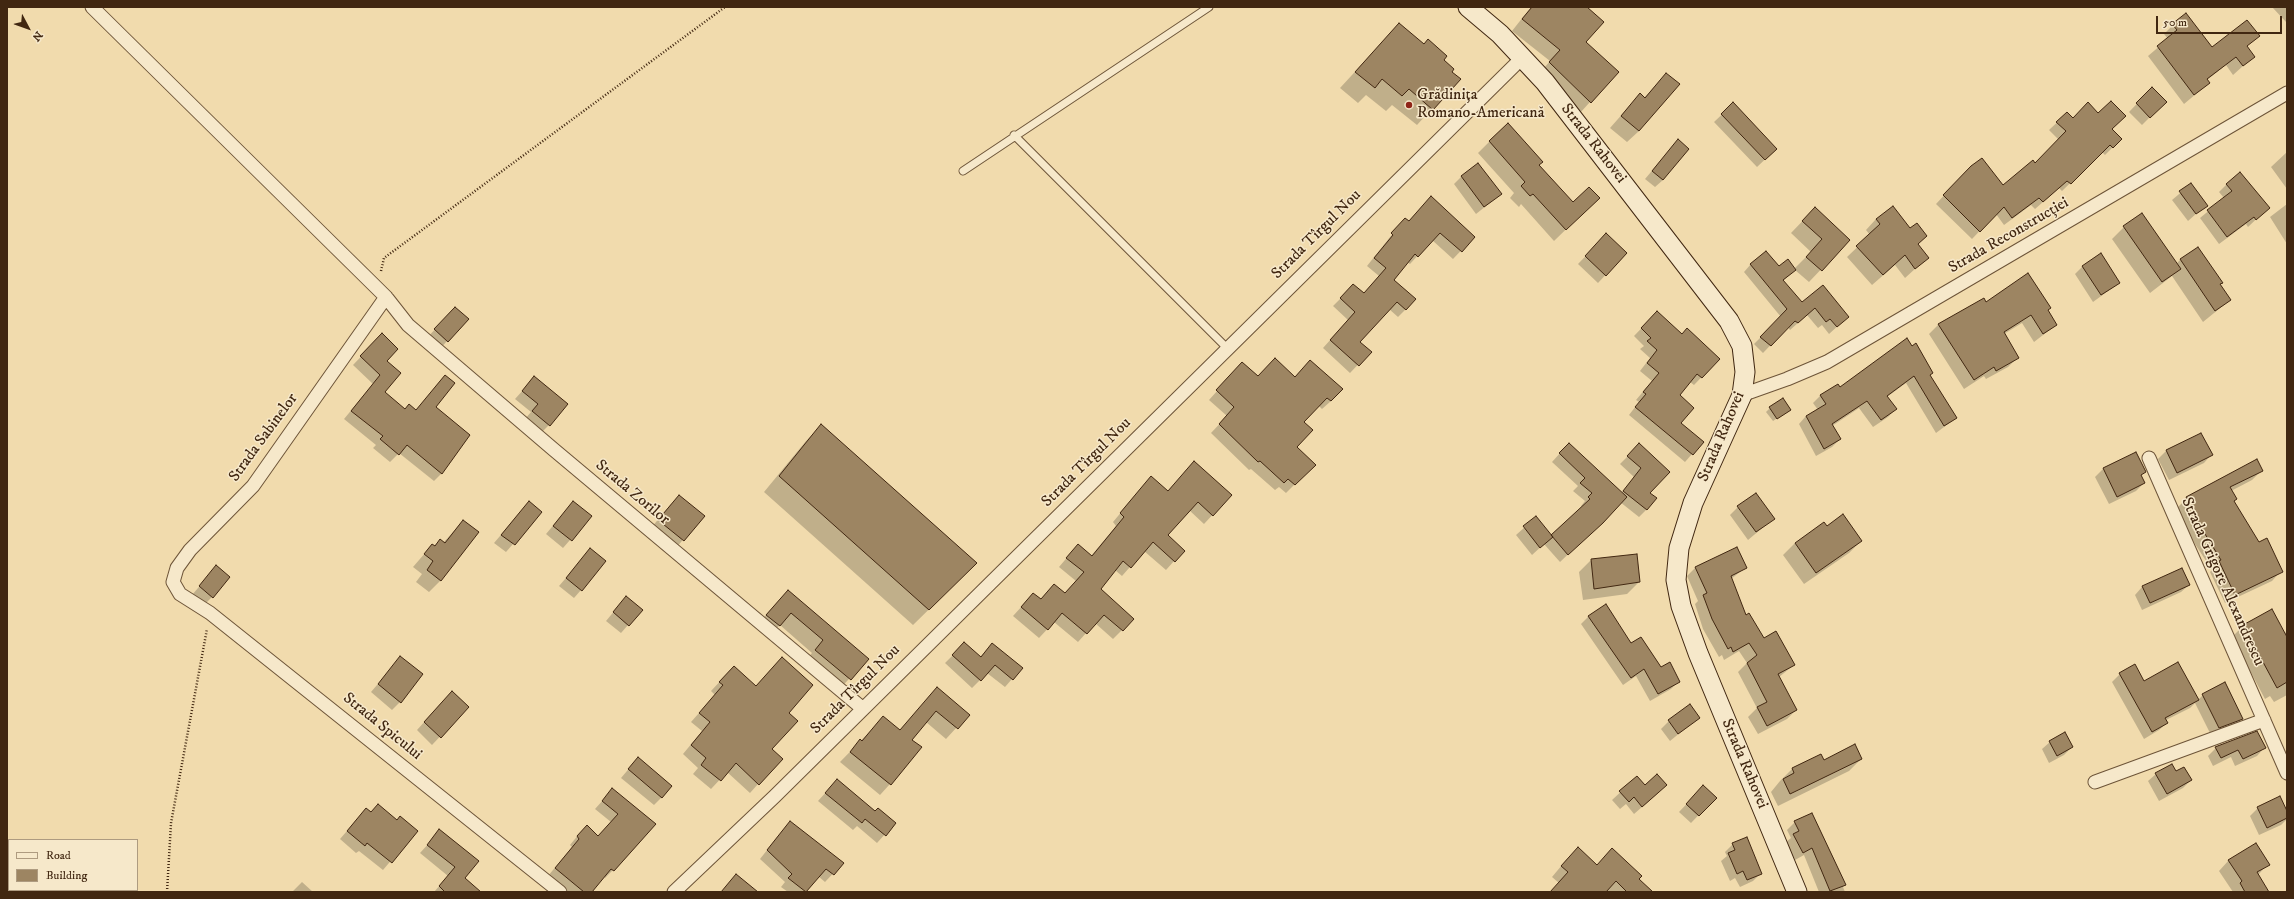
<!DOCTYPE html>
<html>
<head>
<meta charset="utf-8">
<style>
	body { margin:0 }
	#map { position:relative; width:2294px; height:899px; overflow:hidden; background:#f1dbad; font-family:"IM FELL DW Pica",serif }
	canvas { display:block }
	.frame { position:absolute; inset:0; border:8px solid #412711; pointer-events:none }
	.legend { position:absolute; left:8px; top:839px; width:130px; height:52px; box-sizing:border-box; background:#f6e8ca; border:1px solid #ae9b80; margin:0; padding:5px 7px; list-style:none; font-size:12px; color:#412711 }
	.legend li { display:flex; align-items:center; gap:8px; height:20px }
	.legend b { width:20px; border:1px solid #ae9b80 }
	.north { position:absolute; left:8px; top:8px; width:40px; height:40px; -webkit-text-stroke:3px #f6e8ca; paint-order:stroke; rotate:131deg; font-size:11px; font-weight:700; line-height:16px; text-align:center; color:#412711 }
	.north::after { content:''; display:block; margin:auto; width:14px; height:18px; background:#412711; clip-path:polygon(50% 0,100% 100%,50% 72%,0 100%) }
	.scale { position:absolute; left:2156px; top:16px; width:126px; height:18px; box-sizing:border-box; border:2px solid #412711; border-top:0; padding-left:5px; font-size:12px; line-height:14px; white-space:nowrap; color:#412711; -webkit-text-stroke:3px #f6e8ca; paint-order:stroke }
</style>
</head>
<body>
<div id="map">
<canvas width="2294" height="899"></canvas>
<div class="frame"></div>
<ul class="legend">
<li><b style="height:5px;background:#f6e8ca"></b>Road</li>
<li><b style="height:11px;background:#9d8562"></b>Building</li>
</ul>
<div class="north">N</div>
<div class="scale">50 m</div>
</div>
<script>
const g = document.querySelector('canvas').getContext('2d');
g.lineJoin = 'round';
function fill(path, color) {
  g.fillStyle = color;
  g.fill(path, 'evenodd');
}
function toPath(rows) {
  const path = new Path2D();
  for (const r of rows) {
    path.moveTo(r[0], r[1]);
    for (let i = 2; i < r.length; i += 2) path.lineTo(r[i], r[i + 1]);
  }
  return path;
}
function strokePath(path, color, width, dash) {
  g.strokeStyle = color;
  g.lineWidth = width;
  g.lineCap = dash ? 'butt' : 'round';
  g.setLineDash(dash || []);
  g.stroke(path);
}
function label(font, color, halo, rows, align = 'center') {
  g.font = font + ' "IM FELL DW Pica",serif';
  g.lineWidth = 3;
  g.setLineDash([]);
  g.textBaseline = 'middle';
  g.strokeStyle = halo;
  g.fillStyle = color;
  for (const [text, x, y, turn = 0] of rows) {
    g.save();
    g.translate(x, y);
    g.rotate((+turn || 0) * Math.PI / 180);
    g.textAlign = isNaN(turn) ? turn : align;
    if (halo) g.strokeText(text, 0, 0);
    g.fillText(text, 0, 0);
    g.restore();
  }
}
fill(toPath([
	[1531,7,1585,7,1585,42,1590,102,1580,113,1539,74,1550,61,1512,31],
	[2272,7,2287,7,2287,23],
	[1399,24,1442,60,1451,72,1459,79,1417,125,1392,105,1386,111,1366,95,1358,103,1340,88],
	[2173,25,2212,49,2258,36,2246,47,2253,57,2233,75,2226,65,2207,80,2209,83,2184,104,2148,56,2168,39,2164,34],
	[1666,74,1639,131,1627,142,1610,128,1640,94,1644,98],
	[2152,88,2165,102,2142,125,2129,112],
	[1733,104,1776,149,1757,167,1714,122],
	[2067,113,2072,119,2111,129,2121,139,2105,155,2102,152,2062,191,2059,188,2035,209,2031,205,2004,225,1996,214,1972,239,1936,204,1963,175,2002,187,2035,164,2059,140,2049,130],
	[1678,140,1663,180,1655,187,1645,179],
	[1490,141,1538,165,1573,204,1587,209,1554,241,1521,204,1519,207,1510,198,1514,193,1478,153],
	[2287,152,2287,189,2271,167],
	[1462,176,1501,194,1476,214,1454,184],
	[2191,184,2206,205,2188,221,2172,200],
	[2227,184,2268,208,2248,227,2246,224,2219,244,2200,218,2224,198,2219,192],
	[2287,204,2287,244,2270,217],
	[1815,208,1849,240,1809,282,1795,270,1783,281,1802,304,1823,286,1840,324,1829,334,1822,325,1818,328,1807,315,1790,330,1788,327,1763,353,1754,344,1781,317,1744,272,1751,264,1794,269,1811,252,1791,233],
	[1876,219,1926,236,1917,245,1927,258,1905,278,1895,265,1872,285,1847,257,1870,235,1866,230],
	[1408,222,1474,237,1453,259,1432,240,1410,264,1407,262,1392,280,1406,309,1398,317,1389,309,1359,342,1370,352,1350,373,1323,348,1348,320,1333,306,1346,293,1363,294,1379,276,1367,266,1398,227],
	[2124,227,2176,264,2181,259,2221,283,2219,285,2230,300,2203,322,2172,276,2150,293,2112,239],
	[1606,235,1626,253,1598,283,1578,264],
	[2083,266,2119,283,2093,302,2075,274],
	[1984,299,1986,303,2047,310,2056,325,2034,342,2022,323,2004,334,2017,358,2008,367,1986,379,1984,376,1964,389,1929,334,1938,325],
	[1657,312,1681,335,1719,359,1694,385,1690,382,1678,395,1679,423,1692,454,1685,462,1629,415,1639,402,1636,400,1652,381,1640,371,1650,358,1640,349,1644,346,1634,336],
	[447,316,447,341,440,349,427,338],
	[1907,339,1956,418,1936,433,1906,383,1887,397,1896,409,1888,417,1873,427,1859,408,1832,426,1840,439,1832,447,1816,456,1799,424,1806,416,1818,410,1813,403,1821,395,1840,389],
	[374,343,385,361,384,392,405,410,416,411,445,376,434,408,442,473,434,481,399,453,390,462,373,448,376,445,344,419,373,384,353,365],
	[1302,369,1331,401,1322,409,1319,406,1303,422,1296,447,1306,473,1286,493,1279,487,1275,490,1251,469,1249,470,1211,433,1227,416,1209,400,1234,372,1258,377,1295,377],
	[534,378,549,425,541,433,525,419,531,412,515,399],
	[1770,408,1790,410,1773,421,1766,412],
	[822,425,960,579,913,625,764,492,806,441],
	[2201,434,2211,455,2204,463,2169,480,2158,459,2166,451],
	[1639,445,1649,493,1655,498,1646,510,1639,517,1620,502,1601,523,1560,562,1544,544,1532,555,1516,535,1535,518,1551,536,1583,507,1581,506,1585,501,1573,491,1578,486,1552,462,1561,452,1621,493,1634,477,1620,464],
	[2136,453,2145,472,2140,476,2144,483,2136,491,2109,504,2095,477,2103,469],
	[1186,471,1231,495,1204,524,1189,510,1166,536,1183,551,1166,570,1144,551,1122,576,1115,570,1099,590,1133,619,1113,639,1095,623,1078,642,1054,622,1039,638,1013,616,1033,594,1040,600,1054,585,1064,594,1076,581,1059,567,1070,554,1091,556,1116,526,1113,522,1143,486,1167,492],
	[2261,471,2252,480,2231,491,2233,501,2258,543,2281,571,2272,581,2225,603,2210,572,2212,570,2195,544,2177,508,2187,498],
	[529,502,541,512,506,552,494,543],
	[573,502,591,516,563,548,546,534],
	[671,504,703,516,676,548,651,528],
	[1738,507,1773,519,1748,540,1730,515],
	[463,521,441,580,429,592,416,582,422,574,413,567,432,545,434,546,440,540,443,543],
	[1824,523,1827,527,1861,541,1849,553,1804,584,1783,555,1795,543],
	[590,550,581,590,574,598,559,586],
	[1591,560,1639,582,1627,594,1583,600,1579,572],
	[216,567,212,597,204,605,192,595],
	[1696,567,1745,568,1731,579,1745,616,1763,640,1794,665,1779,677,1796,710,1787,719,1758,734,1748,717,1757,708,1738,672,1747,663,1739,651,1724,660,1722,655,1719,657,1703,629,1695,604,1698,601,1687,576],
	[2182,569,2189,585,2181,592,2142,610,2135,595,2142,587],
	[788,591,867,659,838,691,804,662,812,653,780,625,767,637,755,627],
	[626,597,628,625,621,633,606,621],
	[1589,616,1631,645,1679,681,1671,689,1650,701,1636,676,1623,685,1581,624],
	[2244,625,2284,633,2287,632,2287,695,2274,702,2270,696,2265,699,2232,637],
	[992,644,1012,679,1005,687,987,673,972,688,945,663,957,651,980,657],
	[401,657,400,702,392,710,371,692],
	[782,658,787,713,771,749,758,784,750,793,727,772,711,789,693,774,698,768,683,754,702,731,691,722,715,695,711,691,725,676,755,687],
	[2120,674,2198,700,2203,695,2242,719,2234,727,2211,735,2195,703,2190,708,2166,720,2167,723,2159,730,2144,739,2112,682],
	[937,689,968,715,946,739,926,722,911,740,890,784,880,795,840,762,883,718,900,731],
	[444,700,468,707,432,745,417,730],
	[1698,718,1670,741,1661,729,1669,721],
	[2050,742,2072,747,2064,755,2049,763,2042,749],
	[2216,748,2264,748,2257,756,2235,766,2231,757,2213,766,2208,756],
	[1820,755,1823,761,1861,759,1849,771,1778,806,1771,792,1780,781,1792,769],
	[638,758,662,797,654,805,621,778],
	[2176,773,2191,780,2183,788,2159,801,2148,781,2156,774],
	[1637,777,1644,786,1658,793,1634,814,1626,804,1620,809,1612,800],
	[837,780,875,812,895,823,877,843,857,826,853,830,818,801],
	[612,790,654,824,613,870,605,878,604,876,590,892,567,892,548,876,572,847,570,845,579,834,598,837,611,822,595,809],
	[1696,794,1715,798,1691,823,1679,812],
	[2258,808,2287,813,2287,819,2281,825,2259,835,2250,816],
	[366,809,416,831,383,870,359,851,356,853,340,839],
	[1812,814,1834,859,1845,885,1843,887,1845,892,1819,892,1804,855,1795,860,1786,842,1791,838,1787,830,1795,822],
	[783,830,843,863,825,882,818,876,805,892,788,892,781,887,785,882,760,859],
	[440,831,464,878,473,892,434,892,448,876,420,853],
	[1733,844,1761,873,1753,881,1740,887,1735,878,1730,881,1721,861,1727,856,1725,852],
	[1567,859,1596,866,1638,880,1651,892,1551,892,1559,883,1552,877],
	[2229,860,2268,864,2258,875,2268,892,2233,892,2219,871],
	[302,882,313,892,292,892]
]), '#0003');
const building = toPath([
	[1532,7,1587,7,1604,22,1586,42,1619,72,1591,103,1549,62,1560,50,1522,19,1532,7],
	[2186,13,2212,47,2247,20,2260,36,2247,46,2255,57,2243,66,2236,57,2207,79,2210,83,2194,95,2157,46,2177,30,2172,24,2186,13],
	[1399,23,1424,44,1428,39,1447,56,1444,60,1454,69,1452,72,1461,79,1433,110,1409,89,1402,96,1382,79,1375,88,1355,72,1399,23],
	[1666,73,1680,84,1639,131,1621,116,1640,93,1645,98,1666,73],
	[2152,87,2167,102,2150,118,2136,103,2152,87],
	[2111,101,2126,116,2112,129,2122,139,2113,148,2110,145,2071,184,2067,181,2043,202,2039,198,2012,218,2004,207,1980,232,1943,195,1971,166,1982,158,2003,185,2033,160,2035,163,2066,131,2056,122,2067,112,2073,118,2088,102,2098,113,2111,101],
	[1733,102,1777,149,1765,160,1721,114,1733,102],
	[1508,123,1543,162,1539,165,1573,202,1589,187,1600,198,1566,230,1533,194,1530,196,1521,186,1525,182,1489,141,1508,123],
	[1678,139,1689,149,1663,180,1652,171,1678,139],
	[1478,163,1502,194,1484,207,1461,176,1478,163],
	[2240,172,2270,208,2256,220,2254,217,2227,237,2207,210,2232,191,2226,184,2240,172],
	[2191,183,2208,206,2196,214,2179,191,2191,183],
	[1431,196,1475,237,1462,252,1440,233,1418,257,1415,254,1394,280,1416,299,1406,310,1397,302,1360,342,1372,352,1359,366,1330,340,1355,312,1340,298,1353,284,1364,293,1386,268,1374,258,1393,235,1391,233,1405,218,1409,221,1431,196],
	[1893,206,1910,228,1917,223,1927,236,1918,244,1929,258,1915,269,1905,255,1883,275,1856,246,1880,224,1876,219,1893,206],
	[1815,207,1850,240,1822,271,1806,257,1822,239,1802,221,1815,207],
	[2142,213,2181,269,2162,282,2123,226,2142,213],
	[1606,233,1627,253,1606,276,1585,256,1606,233],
	[2198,247,2223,283,2220,284,2231,300,2215,311,2180,259,2198,247],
	[1766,251,1779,266,1788,259,1796,270,1783,280,1802,302,1823,285,1849,317,1837,327,1830,319,1826,322,1815,308,1798,323,1795,321,1771,346,1760,337,1787,309,1750,264,1766,251],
	[2101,253,2120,283,2101,295,2082,266,2101,253],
	[2028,273,2051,308,2048,310,2057,325,2043,334,2031,315,2004,332,2019,358,1996,371,1994,367,1974,380,1938,324,1984,298,1986,302,2028,273],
	[455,307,469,319,448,342,434,329,455,307],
	[1657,311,1682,334,1687,328,1720,359,1702,378,1697,374,1680,395,1694,408,1681,423,1704,442,1693,455,1635,407,1646,394,1643,392,1659,373,1647,363,1657,350,1647,341,1651,338,1641,328,1657,311],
	[382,333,398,349,387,361,401,373,385,392,405,409,409,404,416,410,445,375,455,383,436,407,470,435,442,474,407,445,399,455,380,439,383,436,351,411,380,375,360,356,382,333],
	[1907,338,1912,346,1916,343,1933,373,1930,375,1957,418,1944,426,1914,376,1887,396,1897,409,1881,420,1867,401,1832,424,1841,439,1824,449,1806,416,1826,404,1820,395,1838,384,1840,387,1907,338],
	[1275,358,1295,377,1310,360,1343,389,1331,401,1327,398,1304,422,1313,430,1297,447,1316,465,1295,485,1288,479,1284,483,1260,461,1258,462,1219,424,1234,407,1216,390,1242,362,1258,376,1275,358],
	[534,376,568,404,550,426,532,411,538,404,522,391,534,376],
	[1783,398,1791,410,1777,419,1769,407,1783,398],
	[821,424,977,563,929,610,779,476,821,424],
	[2201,433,2213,455,2177,473,2166,450,2201,433],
	[1569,443,1627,497,1603,523,1568,555,1551,535,1590,499,1588,497,1592,493,1580,483,1585,478,1559,453,1569,443],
	[1639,443,1670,472,1650,493,1657,498,1647,510,1623,491,1641,468,1627,456,1639,443],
	[2136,452,2146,472,2141,475,2145,483,2117,497,2103,468,2136,452],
	[2257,459,2263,471,2230,487,2237,499,2234,501,2259,542,2267,538,2283,572,2235,595,2219,561,2221,560,2205,534,2186,497,2257,459],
	[1194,461,1232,495,1213,516,1198,502,1168,535,1185,551,1175,562,1153,542,1131,568,1123,561,1101,589,1134,619,1123,631,1104,615,1087,634,1062,613,1048,630,1021,607,1033,593,1041,599,1054,584,1065,593,1084,572,1066,558,1078,544,1092,556,1124,517,1120,513,1151,476,1168,491,1194,461],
	[1756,493,1775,519,1756,532,1737,506,1756,493],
	[679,495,705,516,684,541,658,520,679,495],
	[529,501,542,512,515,545,501,535,529,501],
	[573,501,592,516,572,541,553,526,573,501],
	[1843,514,1862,541,1816,573,1795,543,1824,522,1827,526,1843,514],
	[1536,516,1553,537,1540,548,1523,526,1536,516],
	[463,520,479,532,441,581,427,570,433,561,424,554,432,544,435,546,440,539,445,543,463,520],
	[1737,547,1747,568,1731,576,1746,615,1749,613,1764,638,1776,631,1795,665,1778,674,1797,710,1767,726,1757,707,1767,702,1747,663,1757,655,1749,643,1733,652,1731,647,1728,649,1712,619,1703,595,1707,593,1695,567,1737,547],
	[590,548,606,561,582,591,566,578,590,548],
	[1637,554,1640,582,1594,589,1591,559,1637,554],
	[216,565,230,577,213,598,199,586,216,565],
	[2182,568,2190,585,2150,603,2142,586,2182,568],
	[788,590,869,659,851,680,815,650,823,640,791,613,780,626,766,615,788,590],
	[626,596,643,610,629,626,613,612,626,596],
	[1606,604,1631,643,1641,637,1661,667,1670,662,1680,682,1658,694,1644,669,1631,678,1588,616,1606,604],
	[2272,609,2287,637,2287,682,2277,688,2243,625,2272,609],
	[964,642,981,657,992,643,1023,668,1013,680,995,665,981,681,952,655,964,642],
	[400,656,423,674,401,703,378,684,400,656],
	[782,657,813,685,789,713,798,721,772,749,783,759,759,785,736,763,721,781,701,765,706,758,691,745,710,722,699,713,723,685,719,682,734,666,756,686,782,657],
	[2178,662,2199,700,2165,718,2168,723,2152,732,2119,673,2135,664,2144,681,2178,662],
	[2225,682,2243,719,2219,728,2202,694,2225,682],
	[937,687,970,715,958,729,936,711,912,740,922,747,891,785,850,752,860,739,862,741,883,716,900,730,937,687],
	[452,691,469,707,441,738,424,722,452,691],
	[1690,704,1700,718,1678,734,1668,720,1690,704],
	[2257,731,2266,748,2243,759,2238,750,2221,758,2215,747,2257,731],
	[2065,732,2073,747,2057,756,2049,741,2065,732],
	[1855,744,1862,759,1790,794,1783,779,1794,773,1792,768,1821,754,1824,760,1855,744],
	[638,757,672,786,662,798,628,769,638,757],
	[2172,764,2176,771,2184,767,2192,780,2167,794,2155,773,2172,764],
	[1657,774,1667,785,1642,807,1634,797,1629,802,1619,791,1637,776,1645,785,1657,774],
	[837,779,875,811,878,808,896,823,886,836,865,819,862,823,825,793,837,779],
	[1703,785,1717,798,1699,816,1686,804,1703,785],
	[612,788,656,824,614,871,611,869,592,892,584,892,555,868,579,839,577,836,587,825,598,836,618,814,602,801,612,788],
	[2280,796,2287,811,2287,818,2267,828,2257,807,2280,796],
	[378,804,397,820,400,816,418,831,392,863,367,843,365,846,347,831,366,808,371,812,378,804],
	[1812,813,1846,885,1830,891,1812,848,1803,853,1793,834,1799,831,1794,821,1812,813],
	[790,821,844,863,834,875,826,869,806,892,788,878,792,874,767,850,790,821],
	[439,829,479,861,465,878,481,892,445,892,439,886,455,867,427,845,439,829],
	[1747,837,1762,874,1747,880,1743,871,1737,874,1728,853,1735,850,1732,843,1747,837],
	[2256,843,2270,865,2257,872,2269,892,2245,892,2240,883,2242,881,2228,860,2256,843],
	[1578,847,1597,865,1612,848,1642,876,1639,879,1653,892,1627,892,1616,881,1606,892,1550,892,1568,872,1561,866,1578,847],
	[736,874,758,892,721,892,736,874]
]);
fill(building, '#9d8562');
strokePath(building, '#412711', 1);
const lane = toPath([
	[1014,135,1227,348],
	[963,171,1209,7]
]);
const street = toPath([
	[92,7,386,297,408,325,553,449,862,708],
	[386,297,253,486,190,550,177,568,173,582,180,594,210,613,560,892],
	[1742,395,1787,379,1827,362,2287,93],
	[2149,458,2287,773],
	[2095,782,2264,720],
	[674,892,775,796,1523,57]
]);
const secondary = toPath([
	[1468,7,1500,34,1545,82,1729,321,1742,346,1745,372,1742,395,1693,503,1679,548,1676,580,1681,606,1698,653,1797,892]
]);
strokePath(lane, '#6d5438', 9);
strokePath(street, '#6d5438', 15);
strokePath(secondary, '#412711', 21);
strokePath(toPath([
	[381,271,384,258,725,7],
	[167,892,171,823,207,629]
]), '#412711', 2.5, [1, 2]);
strokePath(lane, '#f6e8ca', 7);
strokePath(street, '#f6e8ca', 13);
strokePath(secondary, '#f6e8ca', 19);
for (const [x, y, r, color] of [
	[1409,105,4,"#8f2418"]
]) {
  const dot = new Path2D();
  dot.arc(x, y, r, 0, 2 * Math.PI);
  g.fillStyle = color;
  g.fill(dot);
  strokePath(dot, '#f6e8ca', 1.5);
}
label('16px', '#412711', '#f6e8ca', [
	["Grădinița",1417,96],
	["Romano-Americană",1417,114]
], 'left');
label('16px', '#412711', '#f6e8ca', [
	["Strada Rahovei",1593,144,52],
	["Strada Tîrgul Nou",1317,235,-45],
	["Strada Reconstrucției",2009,236,-30],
	["Strada Rahovei",1722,437,-67],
	["Strada Sabinelor",264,438,-54],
	["Strada Tîrgul Nou",1087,463,-45],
	["Strada Zorilor",632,493,40],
	["Strada Grigore Alexandrescu",2222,582,66],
	["Strada Tîrgul Nou",856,690,-45],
	["Strada Spicului",382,727,39],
	["Strada Rahovei",1744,764,67]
]);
</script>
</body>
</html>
